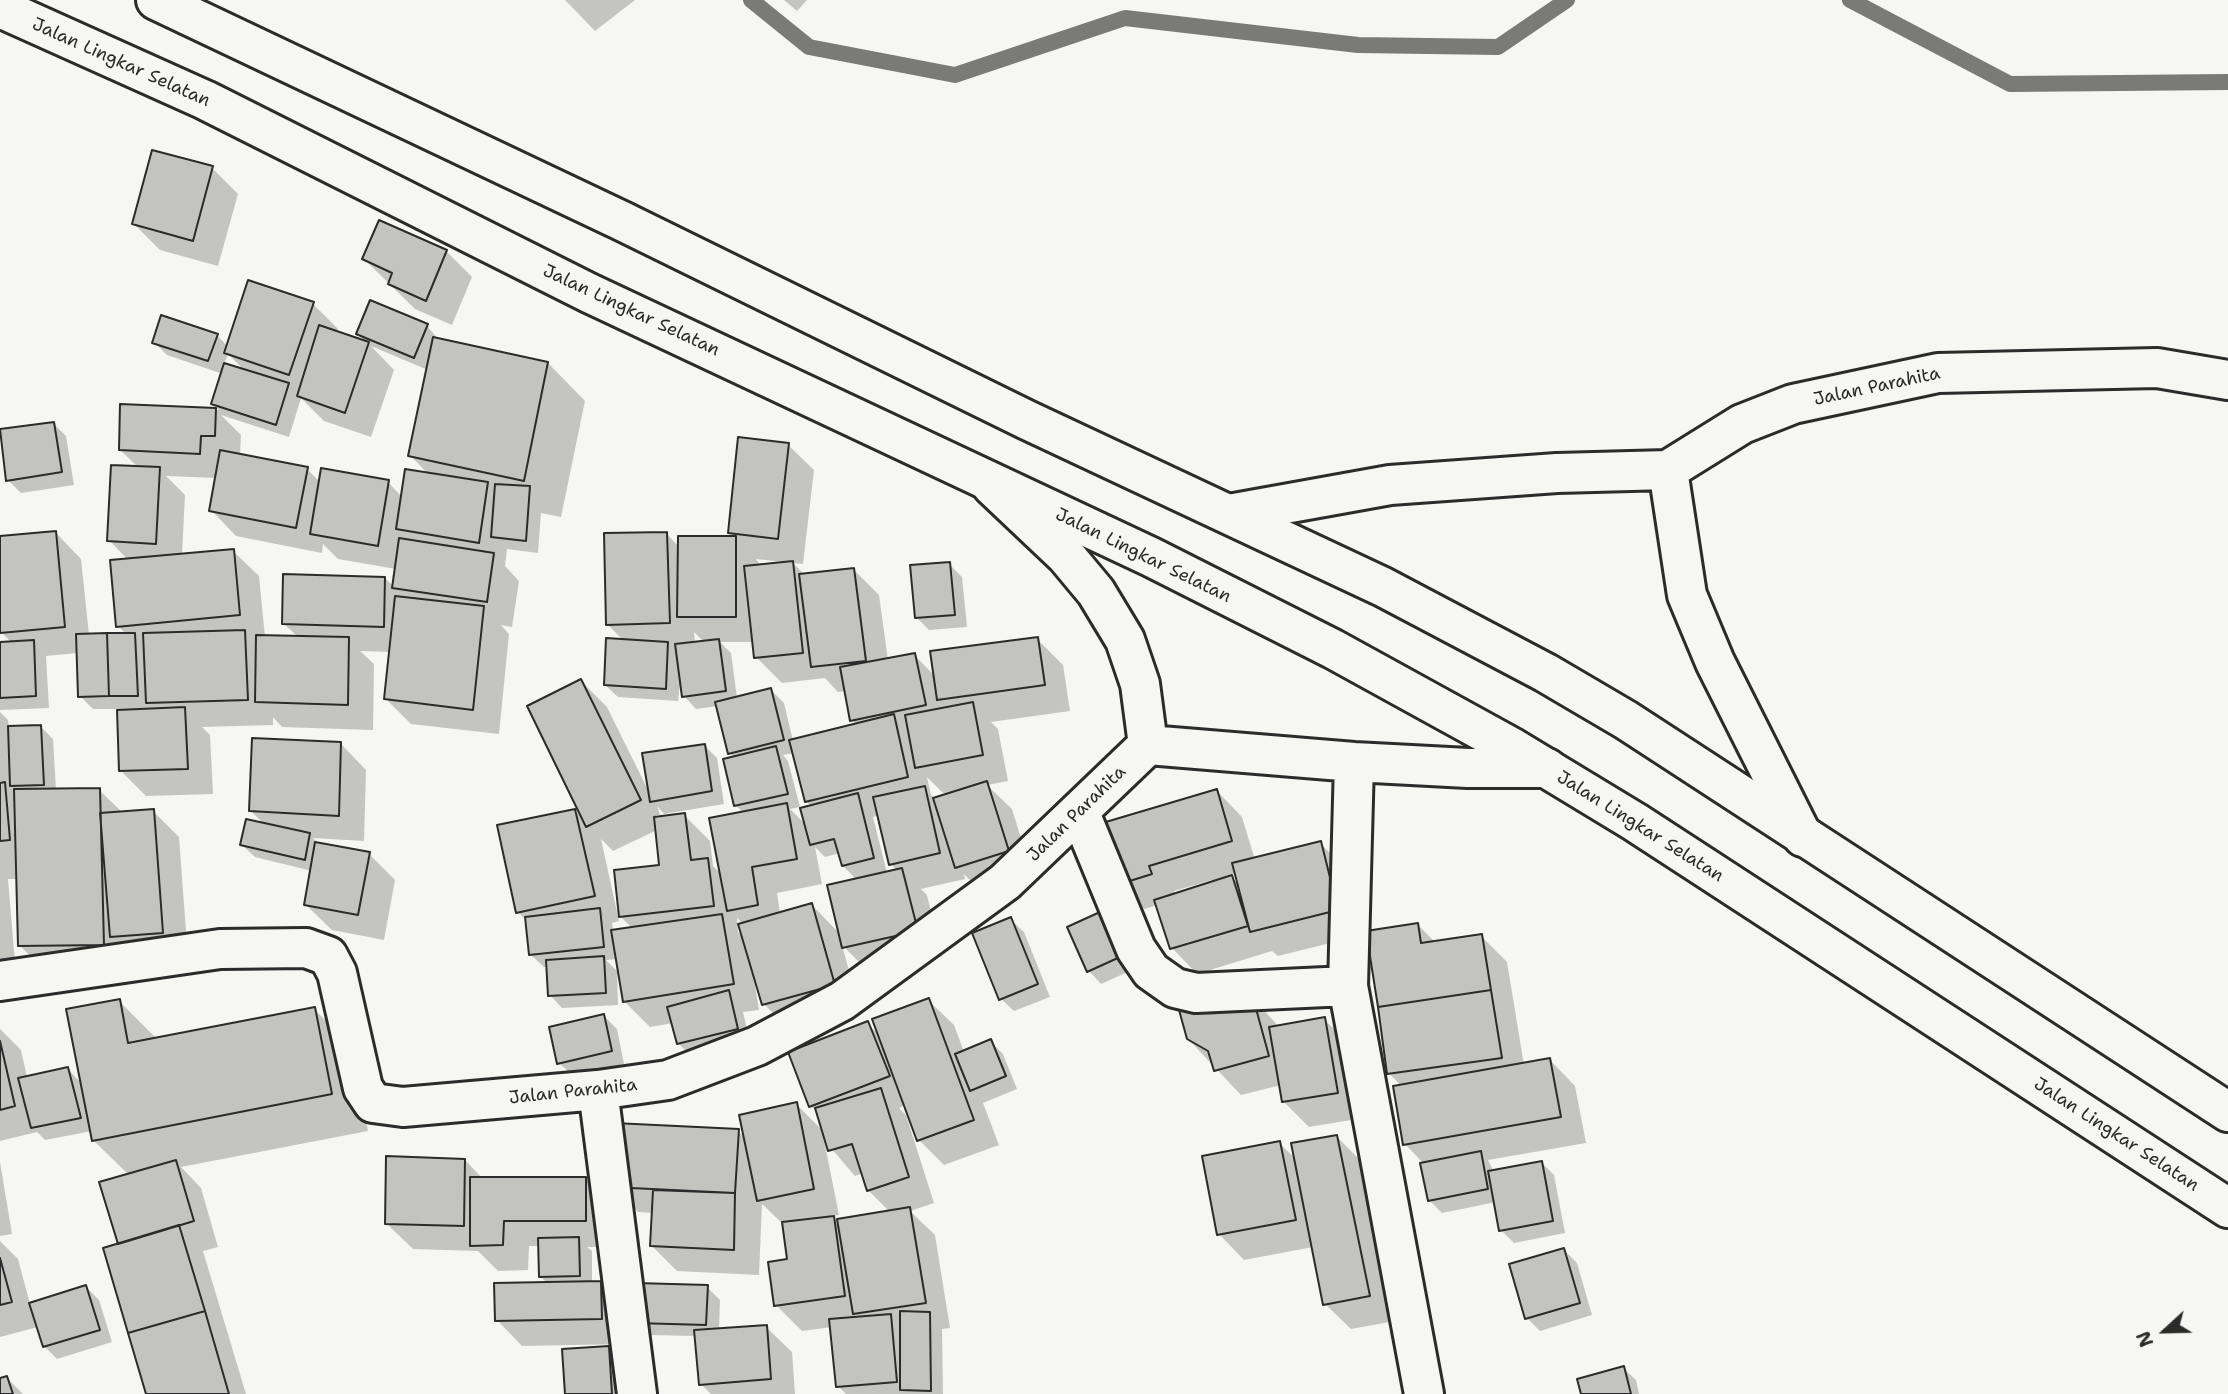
<!DOCTYPE html>
<html>
<head>
<meta charset="utf-8">
<style>
	body { margin:0 }
	#map { position:relative; width:2228px; height:1394px; overflow:hidden; background:#f6f6f2; font-family:"Shantell Sans",sans-serif }
	canvas { display:block }
	.north { position:absolute; left:2130px; top:1296px; width:70px; height:70px; -webkit-text-stroke:5px #f6f6f2; paint-order:stroke; rotate:248deg; font-size:19px; font-weight:700; line-height:28px; text-align:center; color:#2b2b2b }
	.north::after { content:''; display:block; margin:auto; width:24px; height:32px; background:#2b2b2b; clip-path:polygon(50% 0,100% 100%,50% 72%,0 100%) }
</style>
</head>
<body>
<div id="map">
<canvas width="2228" height="1394"></canvas>
<div class="north">N</div>
</div>
<script>
const g = document.querySelector('canvas').getContext('2d');
g.lineJoin = 'round';
function fill(path, color) {
  g.fillStyle = color;
  g.fill(path, 'evenodd');
}
function toPath(rows) {
  const path = new Path2D();
  for (const r of rows) {
    path.moveTo(r[0], r[1]);
    for (let i = 2; i < r.length; i += 2) path.lineTo(r[i], r[i + 1]);
  }
  return path;
}
function strokePath(path, color, width, dash) {
  g.strokeStyle = color;
  g.lineWidth = width;
  g.lineCap = dash ? 'butt' : 'round';
  g.setLineDash(dash || []);
  g.stroke(path);
}
function label(font, color, halo, rows, align = 'center') {
  g.font = font + ' "Shantell Sans",sans-serif';
  g.lineWidth = 7;
  g.setLineDash([]);
  g.textBaseline = 'middle';
  g.strokeStyle = halo;
  g.fillStyle = color;
  for (const [text, x, y, turn = 0] of rows) {
    g.save();
    g.translate(x, y);
    g.rotate((+turn || 0) * Math.PI / 180);
    g.textAlign = isNaN(turn) ? turn : align;
    if (halo) g.strokeText(text, 0, 0);
    g.fillText(text, 0, 0);
    g.restore();
  }
}
fill(toPath([
	[565,0,635,0,595,31],
	[784,0,807,0,797,11],
	[212,168,238,194,218,266,160,250,134,224],
	[446,251,472,277,452,325,415,309,364,259],
	[371,302,427,326,439,340,548,363,585,401,561,517,541,513,538,553,507,549,505,566,519,581,512,627,501,625,509,634,499,734,411,724,385,698,391,652,360,651,374,664,373,730,282,727,273,717,273,725,202,727,210,735,213,794,146,796,120,770,118,709,93,709,80,696,78,653,46,656,49,708,0,710,0,643,12,643,0,631,0,538,56,533,81,559,89,635,127,635,118,626,128,560,109,540,139,468,120,450,122,405,219,410,213,404,223,374,167,355,154,342,217,335,228,347,313,304,338,329,337,333,368,344,358,334],
	[371,346,428,370,410,455,429,475,402,497,388,482,320,482,307,469,240,456,241,435,221,415,289,437,301,398,324,421,371,437,394,370],
	[228,354,245,371,224,364],
	[166,476,217,478,211,510,236,536,322,553,323,544,338,559,396,569,394,587,385,578,284,624,298,637,265,637,259,576,233,551,182,555,185,495],
	[53,423,66,436,74,485,21,493,8,480],
	[788,445,814,470,803,564,793,563,805,575,853,569,879,595,888,660,914,655,935,676,1037,639,1063,665,1070,711,991,722,998,729,1008,781,987,785,1012,809,1033,877,982,893,964,874,965,879,921,889,927,895,942,956,870,973,842,945,860,1010,790,1030,764,1004,754,979,759,1010,743,1012,750,1041,691,1056,678,1043,673,1023,650,1027,624,1001,617,959,606,960,617,971,618,1005,562,1008,550,995,548,967,544,967,531,955,527,921,518,912,575,811,585,821,581,681,607,707,649,792,704,745,717,758,724,804,664,814,657,806,660,815,656,815,656,818,684,815,710,841,713,866,722,875,744,813,735,805,735,758,730,753,718,706,696,709,684,696,681,676,678,701,618,697,605,685,624,641,607,624,667,534,679,547,734,538,729,533],
	[756,559,784,562,761,566],
	[694,632,704,642,695,643],
	[720,642,754,642,756,657,782,683,825,678,838,692,846,691,852,720,857,725,793,741,784,703,771,690,737,698,731,653],
	[794,753,806,801,812,807,807,826,790,809,800,807,788,761,783,755],
	[927,777,943,793,955,793,936,799,931,795],
	[879,815,891,864,897,871,887,873,873,817],
	[657,830,661,866,619,915,633,929,613,932,612,923,619,921,601,839,613,851],
	[815,847,825,857,840,853,843,866,857,880,840,934,812,905,780,914,777,893,822,884],
	[737,918,743,924,744,938,738,932],
	[949,564,962,577,967,627,929,630,916,617],
	[0,712,8,720,9,728,40,726,53,739,56,790,99,790,123,813,153,811,179,837,188,958,46,971,20,946,18,879,8,879,18,998,0,999],
	[341,744,366,770,364,841,313,838,320,845,369,854,395,880,384,940,332,930,306,905,312,871,255,857,242,845,265,825,250,810],
	[1217,791,1242,817,1255,860,1320,843,1346,869,1363,935,1278,956,1272,951,1197,974,1172,948,1158,905,1144,909,1118,884],
	[1237,873,1240,885,1229,875],
	[1212,880,1213,883,1175,895,1174,891],
	[1011,920,1024,932,1050,997,1014,1011,1001,999],
	[1417,924,1436,943,1481,936,1507,962,1524,1065,1550,1060,1575,1086,1586,1143,1488,1160,1494,1172,1541,1162,1554,1175,1565,1233,1514,1243,1501,1230,1496,1202,1442,1213,1429,1200,1424,1164,1405,1144,1401,1086,1389,1073],
	[1069,928,1143,965,1101,984,1089,971],
	[1251,996,1279,1027,1324,1019,1350,1045,1363,1118,1309,1127,1283,1101,1281,1085,1241,1095,1188,1039],
	[928,1000,954,1025,964,1052,990,1041,1003,1054,1017,1089,983,1103,999,1145,944,1165,919,1140,906,1105,899,1108,906,1115,934,1203,910,1211,935,1235,950,1328,942,1329,943,1394,846,1394,838,1386,832,1327,802,1331,776,1305,789,1260,785,1226,762,1204,759,1275,677,1271,651,1245,653,1213,638,1212,612,1186,738,1131,746,1139,796,1104,824,1132,818,1113,811,1106,867,1023,880,1036],
	[824,1140,855,1176,863,1173,868,1190,890,1212,836,1221,832,1216,839,1215],
	[119,1001,157,1039,314,1009,351,1046,368,1131,181,1167,201,1188,218,1247,203,1251,246,1394,148,1394,120,1245,129,1175,93,1140,92,1131,45,1140,37,1132,0,1141,0,1029,21,1050,27,1077,67,1068,82,1084],
	[604,1016,617,1029,624,1064,572,1075,559,1063],
	[1336,1136,1362,1162,1395,1321,1351,1329,1325,1304,1313,1247,1244,1260,1219,1234,1279,1143,1296,1159],
	[465,1160,483,1179,585,1179,611,1205,611,1247,587,1247,592,1251,592,1283,600,1283,626,1309,627,1344,522,1346,497,1320,548,1284,540,1276,540,1246,529,1246,528,1270,498,1271,478,1251,413,1249,387,1224],
	[0,1162,12,1234,0,1236],
	[0,1241,18,1259,30,1304,86,1287,99,1300,112,1342,57,1359,44,1346,38,1327,0,1337],
	[1564,1250,1577,1263,1592,1315,1540,1331,1527,1318],
	[707,1287,720,1300,719,1330,766,1327,792,1352,795,1394,711,1394,701,1384,697,1336,650,1335,637,1322],
	[606,1346,621,1360,623,1394,567,1394],
	[1623,1368,1636,1380,1639,1394,1583,1394],
	[7,1378,23,1394,0,1394,0,1380]
]), '#0003');
strokePath(toPath([
	[751,0,809,47,955,75,1125,18,1358,45,1498,47,1567,0],
	[1850,0,2010,84,2228,82]
]), '#7a7a78', 16);
const building = toPath([
	[152,150,213,166,193,241,132,224,152,150],
	[379,220,447,250,426,301,388,284,392,273,362,259,379,220],
	[248,280,314,302,289,375,224,353,248,280],
	[370,300,428,324,414,358,356,334,370,300],
	[161,315,218,334,208,361,152,343,161,315],
	[319,325,369,342,345,413,297,396,319,325],
	[433,337,548,362,524,481,408,456,433,337],
	[224,363,289,383,276,425,211,404,224,363],
	[120,404,216,408,215,436,201,436,200,454,119,450,120,404],
	[54,422,62,472,6,481,0,429,54,422],
	[738,437,789,443,778,539,728,533,738,437],
	[220,450,308,467,296,528,209,511,220,450],
	[111,465,160,467,156,544,107,541,111,465],
	[321,468,389,480,378,546,310,534,321,468],
	[405,469,488,482,479,543,396,529,405,469],
	[495,484,530,486,526,541,491,537,495,484],
	[56,531,65,627,0,633,0,536,56,531],
	[667,532,670,623,606,625,604,533,667,532],
	[678,536,736,536,736,617,677,617,678,536],
	[399,538,494,553,487,602,392,588,399,538],
	[234,549,240,615,116,627,110,560,234,549],
	[793,561,803,653,754,658,744,566,793,561],
	[950,562,955,615,915,618,910,565,950,562],
	[854,568,866,661,811,667,799,574,854,568],
	[283,574,385,577,384,627,282,624,283,574],
	[395,596,484,606,473,710,384,699,395,596],
	[245,630,248,700,146,703,143,633,245,630],
	[107,633,135,633,138,696,109,696,107,633],
	[107,633,109,696,78,697,76,634,107,633],
	[256,635,349,637,348,705,255,702,256,635],
	[1038,637,1045,685,937,700,930,651,1038,637],
	[606,638,668,642,666,689,604,685,606,638],
	[719,639,726,691,682,697,675,644,719,639],
	[34,640,36,696,0,698,0,642,34,640],
	[915,653,926,705,850,721,840,667,915,653],
	[581,679,641,800,586,827,527,706,581,679],
	[771,688,784,740,728,754,715,702,771,688],
	[973,702,983,755,915,768,905,715,973,702],
	[185,707,188,769,119,771,117,710,185,707],
	[894,714,908,777,805,802,789,740,894,714],
	[41,725,44,785,10,786,8,726,41,725],
	[252,738,341,742,339,816,249,811,252,738],
	[705,744,712,791,650,802,642,753,705,744],
	[776,746,788,794,734,806,723,759,776,746],
	[987,781,1009,851,955,868,933,798,987,781],
	[5,782,10,840,0,841,0,783,5,782],
	[925,786,940,853,889,865,873,797,925,786],
	[100,788,104,945,18,946,14,789,100,788],
	[1217,789,1232,841,1149,866,1152,874,1117,885,1099,824,1217,789],
	[858,793,874,858,842,866,834,839,810,845,800,808,858,793],
	[787,803,797,859,752,867,758,905,727,911,709,818,787,803],
	[154,809,163,933,110,937,100,813,154,809],
	[575,809,595,896,516,913,497,825,575,809],
	[685,813,691,860,708,858,714,906,619,917,614,870,659,865,654,817,685,813],
	[246,819,310,833,305,860,240,845,246,819],
	[1321,841,1338,910,1250,932,1232,863,1321,841],
	[315,842,370,852,358,915,304,905,315,842],
	[902,868,918,931,842,948,827,885,902,868],
	[1232,875,1248,926,1170,949,1154,900,1232,875],
	[812,903,835,985,762,1005,738,924,812,903],
	[1111,907,1131,952,1087,972,1067,927,1111,907],
	[600,908,604,947,529,955,525,917,600,908],
	[722,914,734,984,623,1002,611,930,722,914],
	[1011,917,1038,984,999,1000,972,933,1011,917],
	[1418,923,1421,943,1482,934,1491,990,1378,1007,1366,931,1418,923],
	[604,956,606,993,548,996,546,960,604,956],
	[729,990,738,1029,677,1044,667,1007,729,990],
	[1491,990,1502,1058,1387,1074,1378,1007,1491,990],
	[1252,994,1269,1056,1214,1071,1208,1051,1187,1039,1176,999,1252,994],
	[929,998,974,1120,917,1141,872,1019,929,998],
	[120,999,128,1043,315,1007,332,1094,92,1141,66,1009,120,999],
	[604,1014,612,1051,557,1064,549,1027,604,1014],
	[1325,1017,1338,1093,1282,1102,1269,1027,1325,1017],
	[868,1021,890,1076,809,1107,788,1052,868,1021],
	[991,1039,1006,1076,970,1091,955,1054,991,1039],
	[0,1041,15,1106,0,1110,0,1041],
	[1550,1058,1561,1117,1403,1145,1393,1086,1550,1058],
	[68,1067,81,1118,31,1128,18,1078,68,1067],
	[881,1088,909,1177,867,1191,852,1144,828,1151,815,1108,881,1088],
	[797,1102,814,1189,757,1201,739,1115,797,1102],
	[614,1123,739,1129,735,1193,610,1187,614,1123],
	[1337,1135,1370,1296,1323,1305,1291,1143,1337,1135],
	[1280,1141,1296,1220,1217,1235,1202,1156,1280,1141],
	[1481,1151,1488,1189,1428,1201,1420,1163,1481,1151],
	[386,1156,465,1159,464,1226,385,1224,386,1156],
	[176,1160,194,1221,118,1244,99,1182,176,1160],
	[1542,1161,1553,1221,1499,1231,1488,1171,1542,1161],
	[470,1177,586,1177,586,1221,504,1221,503,1245,470,1246,470,1177],
	[653,1190,735,1193,734,1250,650,1246,653,1190],
	[910,1207,926,1303,853,1314,837,1219,910,1207],
	[834,1216,845,1296,774,1306,768,1262,787,1259,782,1222,834,1216],
	[179,1225,205,1311,128,1333,103,1248,179,1225],
	[579,1237,580,1276,539,1277,538,1238,579,1237],
	[1564,1248,1580,1303,1525,1319,1509,1264,1564,1248],
	[0,1258,12,1302,0,1305,0,1258],
	[601,1281,602,1319,495,1321,494,1283,601,1281],
	[636,1283,708,1285,706,1325,635,1323,636,1283],
	[86,1285,100,1330,43,1347,29,1303,86,1285],
	[205,1311,229,1394,146,1394,128,1333,205,1311],
	[900,1311,930,1312,931,1391,900,1390,900,1311],
	[891,1314,897,1382,836,1387,829,1319,891,1314],
	[767,1325,771,1379,699,1385,694,1330,767,1325],
	[609,1346,612,1394,565,1394,562,1349,609,1346],
	[1624,1366,1631,1394,1581,1394,1577,1379,1624,1366],
	[7,1376,13,1394,0,1394,0,1378,7,1376]
]);
fill(building, '#c3c3c0');
strokePath(building, '#2b2b2b', 2);
const minor = toPath([
	[1668,470,1687,595,1715,662,1803,837],
	[992,486,1066,556,1096,592,1125,640,1140,684,1148,745],
	[1229,514,1390,485,1557,473,1668,470,1742,424,1793,404,1938,373,2157,368,2228,380],
	[1080,813,1136,949,1151,971,1175,988,1196,993,1348,986,1354,762],
	[0,981,220,949,306,948,328,956,337,973,363,1088,373,1103,403,1107,598,1090,668,1080,757,1046,842,1001,1005,882,1148,745,1354,762,1468,768,1547,768],
	[1348,986,1424,1394],
	[598,1090,637,1394]
]);
const major = toPath([
	[156,0,622,221,1027,420,1383,587,1546,673,1626,720,2228,1112],
	[0,8,205,100,589,293,1151,557,1333,649,1513,748,1635,822,2228,1208]
]);
strokePath(minor, '#2b2b2b', 44);
strokePath(major, '#2b2b2b', 44);
strokePath(minor, '#f6f6f2', 38);
strokePath(major, '#f6f6f2', 38);
label('18px', '#2b2b2b', '#f6f6f2', [
	["Jalan Lingkar Selatan",121,63,24],
	["Jalan Lingkar Selatan",631,311,25],
	["Jalan Parahita",1877,387,-12],
	["Jalan Lingkar Selatan",1143,556,26],
	["Jalan Parahita",1077,814,-44],
	["Jalan Lingkar Selatan",1640,827,32],
	["Jalan Parahita",573,1092,-6],
	["Jalan Lingkar Selatan",2116,1135,33]
]);
</script>
</body>
</html>
